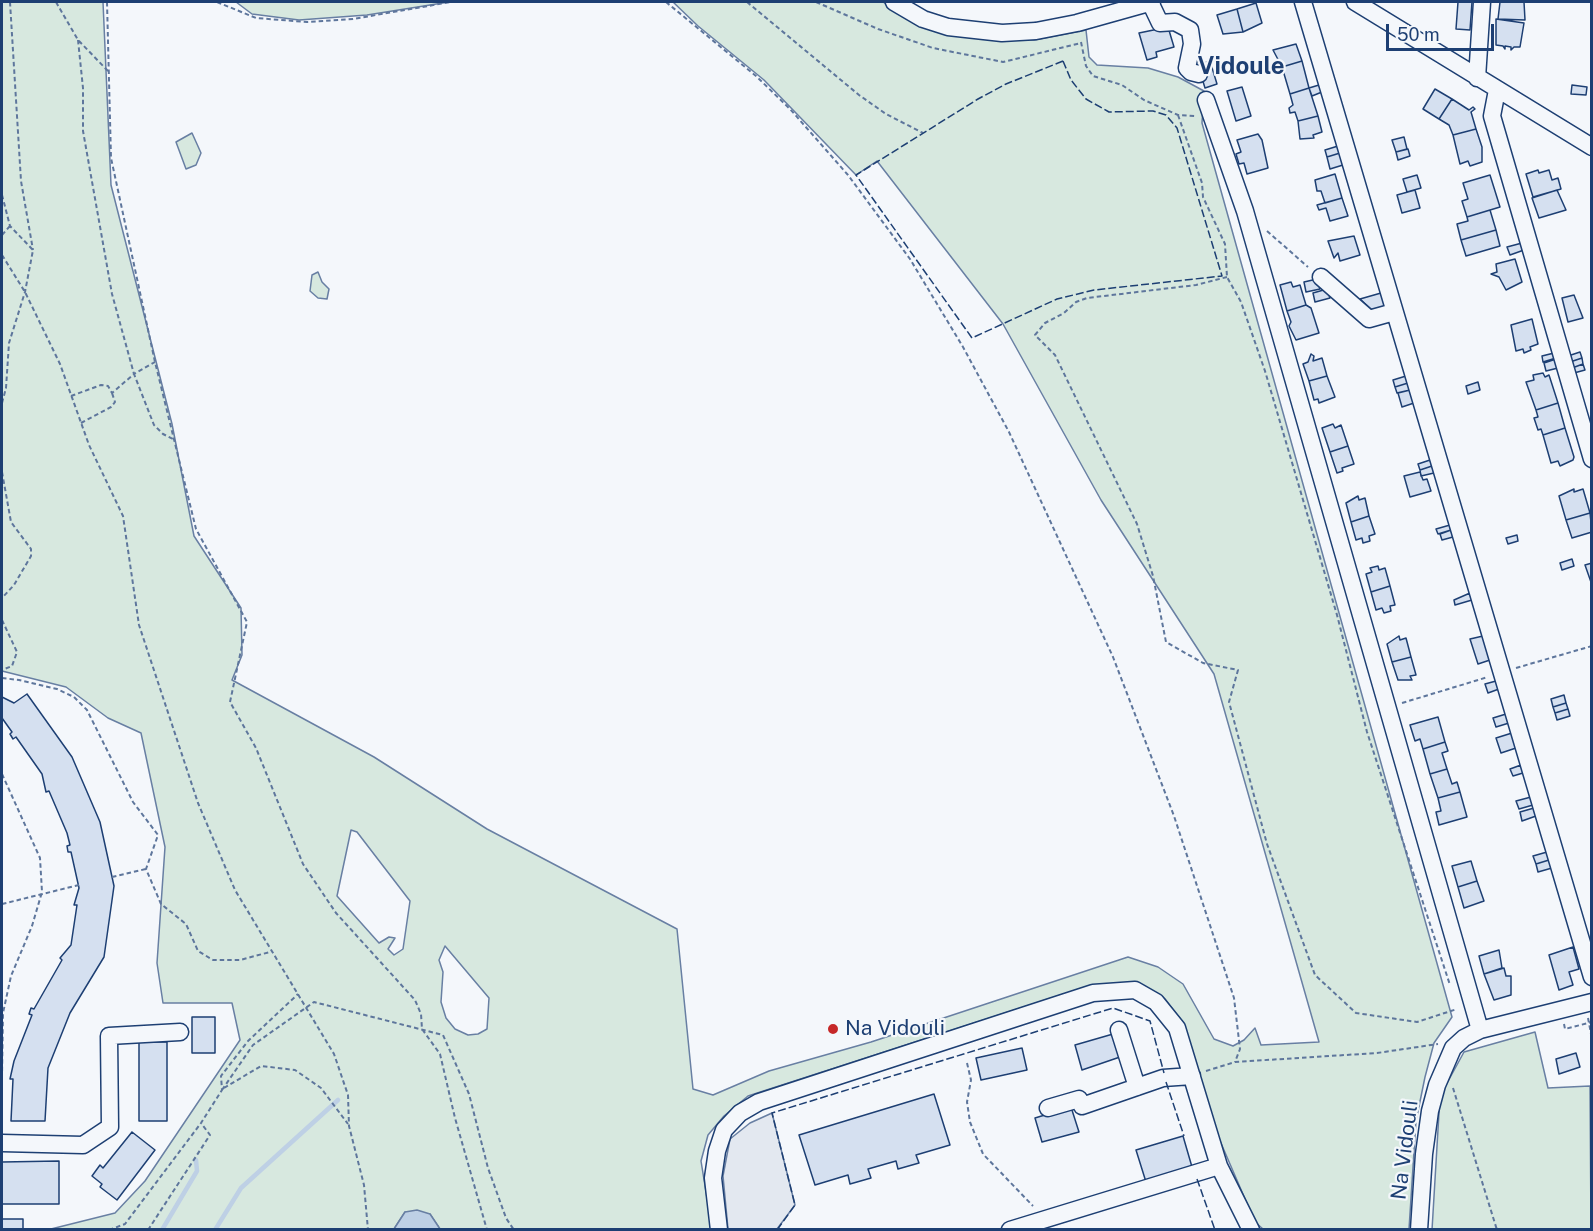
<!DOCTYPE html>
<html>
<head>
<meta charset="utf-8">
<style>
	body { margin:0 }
	#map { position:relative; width:1593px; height:1231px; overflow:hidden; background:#f4f7fb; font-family:"Public Sans",sans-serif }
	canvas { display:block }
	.frame { position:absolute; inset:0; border:3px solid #1d3f73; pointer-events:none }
	.scale { position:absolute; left:1386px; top:24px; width:108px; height:27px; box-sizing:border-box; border:3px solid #1d3f73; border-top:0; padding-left:8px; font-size:18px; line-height:21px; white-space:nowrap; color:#1d3f73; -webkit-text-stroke:4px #f4f7fb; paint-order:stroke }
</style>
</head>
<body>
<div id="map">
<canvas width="1593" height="1231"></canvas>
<div class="frame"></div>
<div class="scale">50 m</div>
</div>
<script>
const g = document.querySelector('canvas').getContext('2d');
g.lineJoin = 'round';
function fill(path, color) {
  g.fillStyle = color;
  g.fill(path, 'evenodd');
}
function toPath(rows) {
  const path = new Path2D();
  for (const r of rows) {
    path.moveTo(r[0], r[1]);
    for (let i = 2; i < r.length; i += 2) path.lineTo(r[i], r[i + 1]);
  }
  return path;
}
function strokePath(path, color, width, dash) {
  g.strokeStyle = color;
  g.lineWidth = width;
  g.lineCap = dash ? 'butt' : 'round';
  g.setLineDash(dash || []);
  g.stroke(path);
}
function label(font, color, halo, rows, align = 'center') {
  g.font = font + ' "Public Sans",sans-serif';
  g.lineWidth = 4.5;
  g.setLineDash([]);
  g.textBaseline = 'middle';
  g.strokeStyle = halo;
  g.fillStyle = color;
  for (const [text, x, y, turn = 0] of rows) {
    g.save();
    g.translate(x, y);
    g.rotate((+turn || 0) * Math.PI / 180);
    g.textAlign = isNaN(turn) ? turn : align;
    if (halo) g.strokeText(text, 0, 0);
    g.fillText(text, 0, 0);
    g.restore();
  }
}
const green = toPath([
	[2,2,103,2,111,185,172,424,194,536,241,608,242,655,232,680,374,757,487,829,677,929,693,1089,713,1095,769,1071,871,1042,1128,957,1158,967,1183,984,1214,1039,1233,1046,1244,1040,1255,1028,1261,1045,1319,1042,1214,674,1101,500,1003,324,877,161,856,175,764,80,698,26,673,2,883,2,908,19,963,35,1034,40,1086,30,1089,57,1097,65,1148,68,1178,77,1204,91,1202,123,1452,1017,1434,1043,1425,1077,1416,1121,1409,1229,1263,1229,1255,1222,1192,1076,1193,1052,1181,1020,1165,999,1139,983,1092,985,748,1096,724,1116,708,1135,701,1161,712,1229,440,1229,430,1214,405,1212,394,1229,51,1229,115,1213,145,1181,240,1040,232,1003,163,1003,157,963,165,847,141,733,108,718,66,687,2,671,2,2],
	[351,830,357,832,410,901,403,949,394,955,388,949,395,938,389,937,379,943,337,896,351,830],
	[445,946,489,998,487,1029,478,1034,468,1035,455,1029,446,1018,441,1002,443,972,439,960,445,946],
	[236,2,449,2,367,15,299,20,252,14,236,2],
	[192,133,201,153,196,165,186,169,176,142,192,133],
	[318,272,322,282,329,289,327,299,318,298,310,291,312,275,318,272],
	[1535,1032,1548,1088,1590,1086,1591,1229,1432,1230,1440,1096,1464,1052,1535,1032]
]);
fill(green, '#d7e8df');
strokePath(green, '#687fa3', 1.5);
const parking = toPath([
	[772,1113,795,1205,777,1229,728,1229,723,1176,730,1139,750,1123,772,1113]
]);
fill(parking, '#e3e8f0');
strokePath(parking, '#687fa3', 1.5);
const water = toPath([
	[417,1210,430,1214,440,1229,394,1229,405,1212,417,1210]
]);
fill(water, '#bed0e5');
strokePath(water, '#687fa3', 1.5);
strokePath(toPath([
	[162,1230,197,1171,196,1160],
	[215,1230,241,1188,338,1100]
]), '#bed0e5', 4.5);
const building = toPath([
	[1458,2,1472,2,1470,30,1456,29,1458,2],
	[1500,2,1524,2,1525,20,1498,19,1500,2],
	[1256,3,1262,23,1243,32,1237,9,1256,3],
	[1237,9,1243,32,1223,34,1217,15,1237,9],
	[1496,19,1524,23,1520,47,1514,47,1511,50,1511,47,1505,46,1505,49,1503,46,1496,45,1496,19],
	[1168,27,1174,47,1156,52,1157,57,1147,60,1139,33,1168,27],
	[1296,44,1302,61,1282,67,1273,50,1296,44],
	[1210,61,1217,84,1205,88,1198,65,1210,61],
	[1302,61,1309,88,1290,94,1282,67,1302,61],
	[1319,85,1322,92,1312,96,1309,88,1319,85],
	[1572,85,1587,87,1586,95,1571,94,1572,85],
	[1242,87,1251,116,1236,121,1227,91,1242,87],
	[1309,88,1318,116,1298,121,1295,112,1290,113,1289,108,1293,105,1290,94,1309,88],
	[1435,89,1452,99,1439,119,1423,109,1435,89],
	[1452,99,1469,110,1473,107,1475,109,1471,112,1476,129,1453,135,1449,125,1439,119,1452,99],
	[1318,116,1322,132,1313,135,1314,138,1300,139,1298,121,1318,116],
	[1476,129,1482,147,1482,162,1470,166,1468,161,1460,164,1453,135,1476,129],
	[1258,134,1262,140,1268,168,1247,174,1244,163,1239,164,1236,154,1241,152,1237,140,1258,134],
	[1404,137,1407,149,1396,152,1392,140,1404,137],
	[1338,146,1340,153,1327,157,1325,150,1338,146],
	[1408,149,1410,156,1398,160,1396,152,1408,149],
	[1340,153,1343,165,1330,169,1327,157,1340,153],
	[1538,170,1539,173,1549,170,1552,180,1558,178,1561,189,1533,197,1526,174,1538,170],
	[1335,174,1342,198,1325,203,1321,191,1317,191,1315,180,1335,174],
	[1417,175,1421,188,1407,192,1403,179,1417,175],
	[1490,175,1500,207,1467,217,1462,201,1468,199,1463,183,1490,175],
	[1415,190,1420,208,1402,213,1397,195,1415,190],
	[1557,190,1566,210,1539,218,1532,198,1557,190],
	[1342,198,1348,216,1330,221,1326,208,1319,210,1317,205,1342,198],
	[1490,210,1496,230,1461,240,1457,224,1468,221,1467,217,1490,210],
	[1496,230,1500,246,1466,256,1461,240,1496,230],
	[1354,236,1360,255,1340,261,1338,253,1334,258,1328,241,1354,236],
	[1522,243,1524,250,1510,255,1507,247,1522,243],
	[1515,259,1522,282,1506,290,1499,277,1491,274,1497,272,1496,264,1515,259],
	[1317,279,1320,289,1306,292,1304,282,1317,279],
	[1291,282,1293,287,1300,285,1306,305,1287,311,1280,285,1291,282],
	[1327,289,1330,298,1315,302,1313,293,1327,289],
	[1381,293,1385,307,1373,311,1360,299,1381,293],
	[1574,295,1583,318,1568,322,1562,298,1574,295],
	[1306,305,1311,308,1319,333,1296,340,1289,326,1291,322,1287,311,1306,305],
	[1532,319,1538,344,1530,347,1531,350,1524,353,1523,349,1516,351,1511,325,1532,319],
	[1580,352,1582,358,1570,362,1568,356,1580,352],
	[1554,353,1556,358,1543,362,1542,356,1554,353],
	[1311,354,1314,356,1313,361,1322,358,1327,376,1309,381,1303,364,1308,362,1311,354],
	[1582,358,1583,364,1572,368,1570,362,1582,358],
	[1556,359,1558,368,1546,371,1544,363,1556,359],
	[1583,364,1585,370,1574,373,1572,368,1583,364],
	[1543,373,1545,377,1549,375,1558,403,1536,410,1526,382,1534,380,1533,375,1543,373],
	[1327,376,1335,397,1319,403,1318,399,1314,400,1309,381,1327,376],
	[1406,376,1408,383,1395,387,1393,380,1406,376],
	[1478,382,1480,390,1468,394,1466,386,1478,382],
	[1408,383,1410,390,1397,393,1395,387,1408,383],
	[1410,390,1414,403,1402,407,1398,393,1410,390],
	[1558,403,1565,428,1543,435,1541,429,1538,430,1534,418,1538,417,1536,410,1558,403],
	[1333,424,1335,428,1341,425,1348,446,1330,452,1322,428,1333,424],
	[1565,428,1574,457,1573,460,1560,466,1558,461,1551,463,1543,435,1565,428],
	[1348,446,1354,464,1342,468,1343,471,1337,473,1330,452,1348,446],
	[1430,460,1432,466,1420,470,1418,464,1430,460],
	[1432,466,1434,473,1421,476,1420,470,1432,466],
	[1420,472,1423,480,1427,479,1431,491,1410,497,1404,476,1420,472],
	[1574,489,1574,492,1583,489,1590,513,1566,520,1559,496,1574,489],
	[1358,496,1359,500,1365,498,1369,516,1351,522,1346,503,1358,496],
	[1590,513,1592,532,1572,538,1566,520,1590,513],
	[1369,516,1375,534,1369,536,1370,541,1363,543,1362,538,1356,540,1351,522,1369,516],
	[1450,525,1451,530,1438,534,1436,529,1450,525],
	[1451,530,1453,537,1442,540,1440,534,1451,530],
	[1517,535,1518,541,1508,544,1506,538,1517,535],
	[1572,559,1574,566,1562,570,1560,563,1572,559],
	[1592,563,1592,585,1585,565,1592,563],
	[1378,566,1379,570,1385,568,1390,586,1371,592,1366,574,1372,572,1370,568,1378,566],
	[1390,586,1395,605,1390,606,1391,611,1384,613,1382,608,1376,610,1371,592,1390,586],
	[1470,593,1472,600,1455,605,1454,600,1470,593],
	[1399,636,1400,640,1406,638,1411,657,1392,662,1387,644,1399,636],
	[1483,636,1490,660,1478,664,1470,639,1483,636],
	[1411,657,1416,675,1410,676,1412,680,1398,680,1392,662,1411,657],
	[1496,681,1499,689,1488,693,1485,684,1496,681],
	[27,694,72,757,100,822,114,886,104,957,70,1013,48,1068,45,1121,11,1121,13,1079,10,1079,14,1061,32,1015,29,1014,31,1008,34,1009,62,960,60,958,71,945,77,905,74,905,79,888,71,852,68,852,67,846,70,845,67,833,49,791,46,792,42,774,16,737,13,739,10,734,12,732,2,718,2,697,14,703,27,694],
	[1564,695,1566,703,1553,707,1551,699,1564,695],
	[1566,703,1568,709,1555,713,1553,707,1566,703],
	[1568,709,1570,716,1557,720,1555,713,1568,709],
	[1506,714,1509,723,1496,727,1493,718,1506,714],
	[1438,717,1445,742,1423,749,1420,739,1415,741,1410,725,1438,717],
	[1512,733,1516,748,1501,753,1496,738,1512,733],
	[1445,742,1448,751,1442,753,1447,769,1430,774,1423,749,1445,742],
	[1521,765,1523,773,1513,776,1510,769,1521,765],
	[1447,769,1452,784,1457,782,1460,792,1438,798,1430,774,1447,769],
	[1460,792,1467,817,1439,825,1436,812,1441,811,1438,798,1460,792],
	[1531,797,1533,805,1519,809,1516,801,1531,797],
	[1534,808,1536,816,1522,821,1520,812,1534,808],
	[1547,852,1549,860,1536,864,1533,856,1547,852],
	[1549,860,1552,868,1538,872,1536,864,1549,860],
	[1471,861,1477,881,1458,887,1452,866,1471,861],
	[1477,881,1484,901,1464,908,1458,887,1477,881],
	[1573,947,1579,969,1569,972,1573,985,1559,990,1549,955,1573,947],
	[1499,950,1502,968,1484,974,1479,956,1499,950],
	[1504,968,1506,976,1511,976,1511,995,1494,1000,1484,974,1504,968],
	[192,1017,215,1017,215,1053,192,1053,192,1017],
	[1113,1034,1120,1057,1082,1070,1075,1045,1113,1034],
	[139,1042,167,1042,167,1121,139,1121,139,1042],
	[1022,1048,1027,1070,981,1080,976,1058,1022,1048],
	[1576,1053,1580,1067,1559,1074,1556,1059,1576,1053],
	[934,1094,950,1145,916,1155,919,1163,898,1169,896,1161,868,1169,871,1178,850,1184,848,1175,815,1185,799,1135,934,1094],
	[1071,1107,1079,1132,1042,1142,1035,1118,1071,1107],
	[132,1132,155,1150,117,1200,100,1187,102,1184,92,1176,100,1165,103,1168,132,1132],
	[1183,1136,1192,1167,1146,1182,1136,1150,1183,1136],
	[59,1161,59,1204,2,1204,2,1162,59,1161],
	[2,1219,23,1219,23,1230,2,1230,2,1219]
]);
fill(building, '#d5e0f0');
strokePath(building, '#1d3f73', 1.5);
const minor = toPath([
	[894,2,923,19,948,27,1002,33,1036,31,1077,23,1152,2],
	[1150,2,1160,23,1175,22,1190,30,1192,44,1187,68,1191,72,1199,74],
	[1303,2,1592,977],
	[1355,2,1592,147],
	[1477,78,1482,2],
	[1497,90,1492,116,1592,459],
	[1206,100,1245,211,1480,1030],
	[1321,277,1369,319,1394,312],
	[1119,1030,1137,1087],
	[1048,1108,1079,1099,1082,1106,1163,1078,1192,1076],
	[2,1143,83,1145,110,1127,109,1036,180,1032],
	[719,1230,713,1178,717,1151,724,1130,740,1113,759,1102,1093,993,1135,990,1156,1002,1177,1028,1219,1166,1251,1230],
	[1010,1230,1219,1166],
	[1419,1230,1424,1154,1430,1111,1437,1085,1453,1048,1464,1038,1480,1030,1592,1002]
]);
strokePath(minor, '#1d3f73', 19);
strokePath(toPath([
	[10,2,21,181,33,250],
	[56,2,78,40,108,71],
	[107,2,111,158,155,362,196,529,247,622,230,702,256,748,303,864,336,913,415,1000,421,1014,422,1029,440,1054,455,1118,487,1230],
	[217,2,256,18,307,22,353,19,451,2],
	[666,2,756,76,790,109,848,175,910,259,963,347,1009,432,1113,657,1174,816,1234,998,1240,1049,1235,1062],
	[747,2,859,95,886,114,923,133],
	[816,2,878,29,933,48,1003,62,1081,43],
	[78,40,83,88,83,131,112,294,134,374,155,362],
	[1081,42,1086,66,1093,76,1122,85,1144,100,1178,115,1195,116],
	[1178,115,1202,183,1203,197,1225,244,1227,277,1241,302,1265,371,1337,615,1367,732,1450,985],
	[2,195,10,226,33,250,25,292,9,343,6,388,2,403],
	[1267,231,1308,267],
	[2,235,10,226],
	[2,255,25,292,60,364,89,445,123,516,139,625,198,803,235,890,334,1054,348,1095,349,1126,364,1185,368,1230],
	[1227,277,1196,285,1087,298,1076,302,1064,313,1045,323,1035,335,1055,355,1137,524,1153,576,1166,642,1203,663,1238,670,1229,702,1267,844,1315,975,1356,1013,1417,1022,1457,1009],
	[71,396,101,385,108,386,112,393,134,374,154,425,163,434,175,440],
	[81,423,111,407,115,402,112,393],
	[2,472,11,522,31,549,31,556,14,585,2,598],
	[2,620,17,652,12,666,2,670],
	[1516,668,1592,646],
	[2,678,19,680,57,689,74,697,87,710,133,802,158,835,146,869,161,904,186,924,198,951,213,960,240,960,270,952],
	[1402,703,1488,677],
	[2,774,40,858,42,892,32,926,11,976,3,1013,2,1076],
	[112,877,146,869],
	[2,904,79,885],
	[1588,1018,1592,1039],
	[1564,1024,1565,1029,1592,1022],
	[967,1063,971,1080,967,1102,970,1122,983,1154,1033,1206],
	[1206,1071,1235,1062,1377,1053,1438,1044],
	[224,1088,261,1066,295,1070,321,1088,348,1124],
	[1453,1088,1497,1230],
	[222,1090,253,1045,314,1002,443,1035,469,1094,488,1168,506,1218,514,1230],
	[109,1230,125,1224,201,1123,222,1090,221,1076,248,1041,298,994],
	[148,1230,210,1135,201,1123]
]), '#5e769c', 2, [4.5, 3]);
strokePath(minor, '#f4f7fb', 16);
strokePath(toPath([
	[1063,61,1071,80,1086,99,1109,112,1153,111,1166,115,1177,128,1222,276,1094,290,1057,299,972,338,856,175,978,99,1006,84,1063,61],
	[1166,1082,1184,1136],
	[1197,1179,1215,1230],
	[777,1230,795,1205,772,1113,1113,1008,1150,1021,1164,1073]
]), '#1d3f73', 1.5, [8, 3]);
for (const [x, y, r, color] of [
	[833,1029,6,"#c62828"]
]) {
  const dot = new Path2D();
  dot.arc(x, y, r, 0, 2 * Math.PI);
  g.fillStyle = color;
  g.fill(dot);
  strokePath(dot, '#f4f7fb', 2);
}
label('21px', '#1d3f73', '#f4f7fb', [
	["Na Vidouli",845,1029]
], 'left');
label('21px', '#1d3f73', '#f4f7fb', [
	["Na Vidouli",1405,1150,-83]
]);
label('bold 24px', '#1d3f73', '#f4f7fb', [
	["Vidoule",1241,67]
]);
</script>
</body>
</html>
